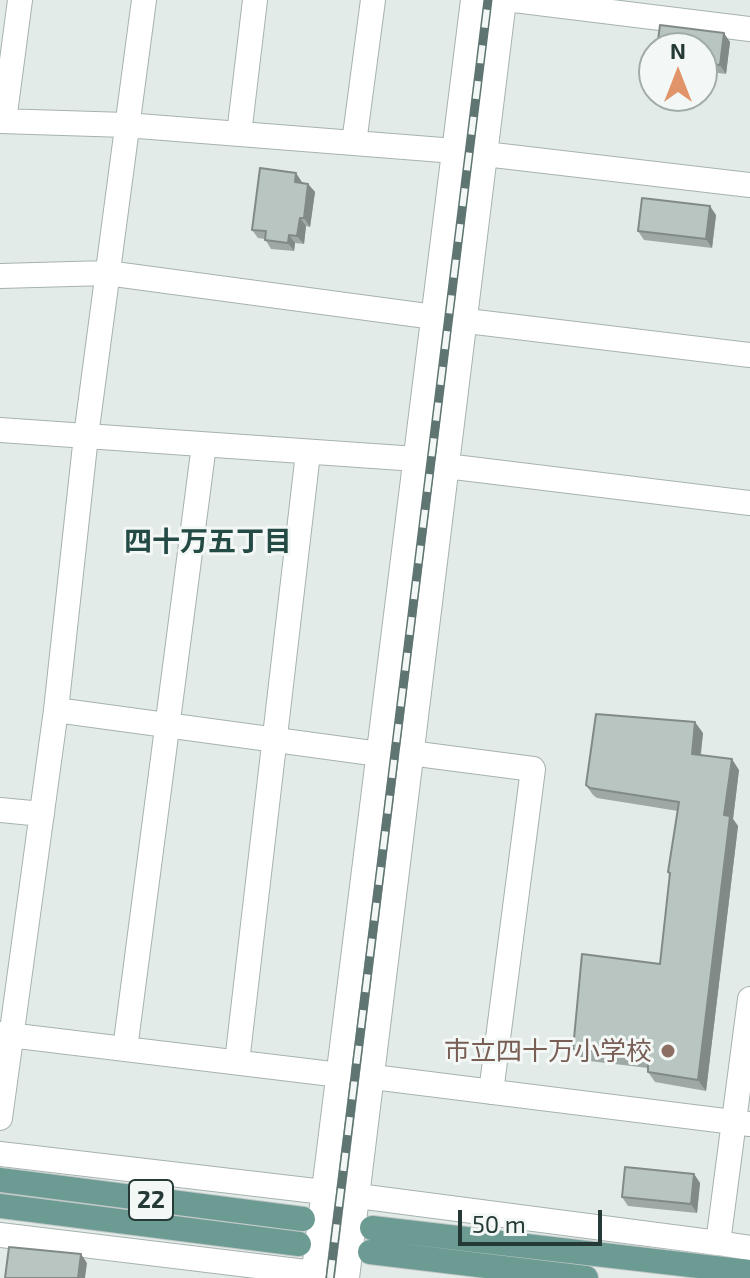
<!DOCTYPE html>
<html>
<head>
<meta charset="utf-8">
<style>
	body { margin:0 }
	#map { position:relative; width:750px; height:1278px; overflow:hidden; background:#e3ebe8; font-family:"Exo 2",sans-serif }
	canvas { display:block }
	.north { position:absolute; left:638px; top:32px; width:80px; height:80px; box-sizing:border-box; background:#f3f8f6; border:2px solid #a1aca9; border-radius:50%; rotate:0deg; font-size:22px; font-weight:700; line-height:32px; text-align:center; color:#253a36 }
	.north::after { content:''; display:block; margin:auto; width:28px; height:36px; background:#e1946a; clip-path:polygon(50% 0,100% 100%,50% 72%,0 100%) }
	.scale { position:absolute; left:458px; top:1210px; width:144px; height:36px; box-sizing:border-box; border:4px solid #253a36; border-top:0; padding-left:10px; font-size:24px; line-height:28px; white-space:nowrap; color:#253a36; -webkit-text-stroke:6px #f3f8f6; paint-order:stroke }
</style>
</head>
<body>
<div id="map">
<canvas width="750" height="1278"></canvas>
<div class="north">N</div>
<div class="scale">50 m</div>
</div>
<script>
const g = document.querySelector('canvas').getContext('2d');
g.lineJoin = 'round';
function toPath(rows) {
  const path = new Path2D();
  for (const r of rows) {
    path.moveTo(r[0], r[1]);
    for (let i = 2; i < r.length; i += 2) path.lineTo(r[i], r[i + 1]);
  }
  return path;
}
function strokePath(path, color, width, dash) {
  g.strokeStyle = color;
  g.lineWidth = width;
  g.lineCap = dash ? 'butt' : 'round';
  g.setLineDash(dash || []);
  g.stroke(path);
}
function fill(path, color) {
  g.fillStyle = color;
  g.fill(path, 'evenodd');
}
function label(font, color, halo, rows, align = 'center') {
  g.font = font + ' "Exo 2","Noto Sans JP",sans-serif';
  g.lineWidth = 6;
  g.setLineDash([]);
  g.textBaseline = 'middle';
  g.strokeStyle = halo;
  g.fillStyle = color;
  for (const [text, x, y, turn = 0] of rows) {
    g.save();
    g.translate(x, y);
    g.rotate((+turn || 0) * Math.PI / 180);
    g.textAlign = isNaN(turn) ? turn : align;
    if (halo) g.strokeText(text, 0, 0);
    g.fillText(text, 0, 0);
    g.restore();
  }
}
strokePath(toPath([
	[299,1244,370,1252]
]), '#bdc8c4', 24, [24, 12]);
const minor = toPath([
	[514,0,750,29],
	[0,121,126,125,455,151],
	[4,121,20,0],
	[239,134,255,0],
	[354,143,373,0],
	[485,154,750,185],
	[0,276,107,273,434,317,750,355],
	[0,430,416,459],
	[446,466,750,503],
	[56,710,379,754],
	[410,753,533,769,491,1092],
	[0,810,42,814],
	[750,999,718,1243,750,1248],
	[0,1034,340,1075],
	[125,1049,204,445],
	[237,1062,308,453],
	[373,1077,750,1124],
	[0,1118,56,710,86,436,144,0],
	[0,1154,324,1192],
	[358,1196,718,1243],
	[0,1235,314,1273],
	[313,1278,473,0],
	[347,1278,504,0]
]);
const major = toPath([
	[0,1180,303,1219],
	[0,1206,299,1244],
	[372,1228,750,1272],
	[370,1252,586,1278]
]);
strokePath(minor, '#a6b2af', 26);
strokePath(major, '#c2c8c7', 26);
strokePath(minor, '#fff', 24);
strokePath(major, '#6c9b94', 24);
const rail = toPath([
	[330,1278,488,0]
]);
strokePath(rail, '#5f7572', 9);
strokePath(rail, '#f3f8f6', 6, [18]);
fill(toPath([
	[730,42,726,74,702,71,702,48],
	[302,182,308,184,315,192,310,227,306,226,304,244,295,243,294,251,271,249,265,239,258,238,252,230],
	[716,215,712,248,644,240,638,231],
	[703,733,701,755,739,770,733,819,738,826,706,1091,655,1082,648,1072,648,1068,581,1060,573,1049,660,964,670,875,668,872,678,811,597,798,593,795,586,785],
	[694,1174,700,1183,697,1213,628,1206,622,1197]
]), '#9ea9a6');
fill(toPath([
	[724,33,730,42,726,74,720,65],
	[296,173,302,182,301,191,295,182],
	[308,184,315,192,310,227,304,218],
	[710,206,716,215,712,248,706,239],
	[300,218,306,226,304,244,297,236],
	[289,235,295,243,294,251,288,243],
	[695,722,703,733,699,765,692,754],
	[732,759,739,770,733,819,738,826,706,1091,698,1080,724,815],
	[694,1174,700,1183,697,1213,691,1204],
	[81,1254,87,1263,85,1278,78,1278]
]), '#818a87');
const building = toPath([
	[660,25,724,33,720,65,702,63,702,48,657,48,660,25],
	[260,168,296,173,295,182,308,184,304,218,300,218,297,236,289,235,288,243,265,240,266,231,252,230,260,168],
	[642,198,710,206,706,239,638,231,642,198],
	[596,714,695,722,692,754,732,759,724,815,730,816,698,1080,648,1072,648,1058,573,1049,582,954,660,964,670,873,668,872,679,802,590,788,586,785,596,714],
	[625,1167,694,1174,691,1204,622,1197,625,1167],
	[9,1247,81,1254,78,1278,5,1278,9,1247]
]);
fill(building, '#b8c5c1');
strokePath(building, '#818a87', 2);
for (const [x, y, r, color] of [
	[668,1051,8,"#8d6e63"]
]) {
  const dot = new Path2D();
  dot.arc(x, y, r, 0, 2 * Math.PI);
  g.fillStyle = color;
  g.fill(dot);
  strokePath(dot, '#f3f8f6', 3);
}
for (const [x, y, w] of [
	[151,1200,44]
]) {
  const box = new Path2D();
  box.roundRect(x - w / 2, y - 20, w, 40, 6);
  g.fillStyle = '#f3f8f6';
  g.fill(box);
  strokePath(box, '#253a36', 2);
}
label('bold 24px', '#253a36', null, [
	["22",151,1200]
]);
label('26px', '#785e54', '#f3f8f6', [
	["市立四十万小学校",652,1051]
], 'right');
label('bold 28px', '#234a44', '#f3f8f6', [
	["四十万五丁目",208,542]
]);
</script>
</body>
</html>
